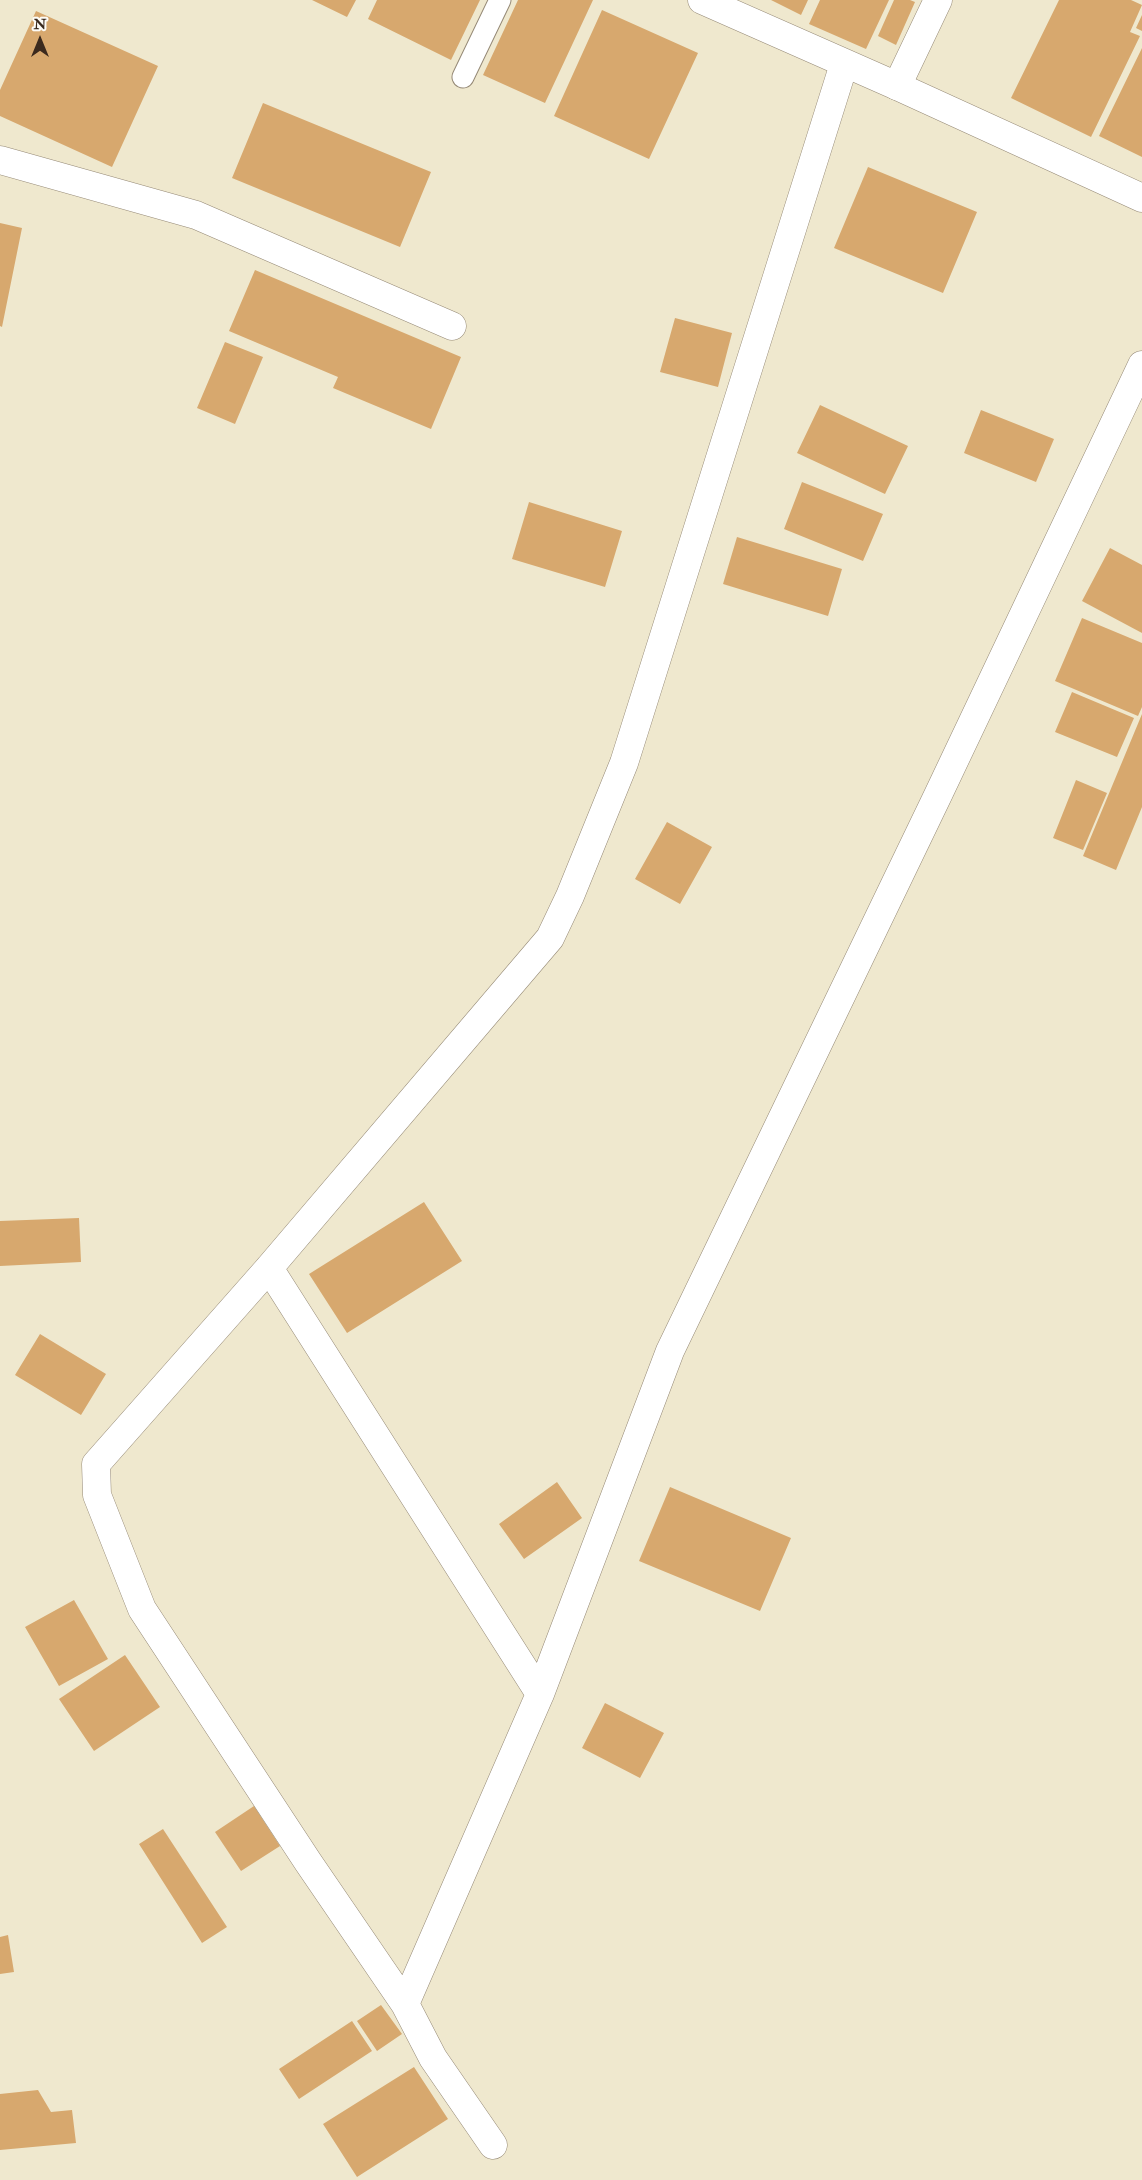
<!DOCTYPE html>
<html>
<head>
<meta charset="utf-8">
<style>
	body { margin:0 }
	#map { position:relative; width:1142px; height:2180px; overflow:hidden; background:#efe8ce; font-family:"IM FELL Double Pica",serif }
	canvas { display:block }
	.north { position:absolute; left:15px; top:15px; width:50px; height:50px; -webkit-text-stroke:4px #fdfcf7; paint-order:stroke; rotate:0deg; font-size:14px; font-weight:700; line-height:20px; text-align:center; color:#3b2a1e }
	.north::after { content:''; display:block; margin:auto; width:18px; height:22px; background:#3b2a1e; clip-path:polygon(50% 0,100% 100%,50% 72%,0 100%) }
</style>
</head>
<body>
<div id="map">
<canvas width="1142" height="2180"></canvas>
<div class="north">N</div>
</div>
<script>
const g = document.querySelector('canvas').getContext('2d');
g.lineJoin = 'round';
function fill(path, color) {
  g.fillStyle = color;
  g.fill(path, 'evenodd');
}
function toPath(rows) {
  const path = new Path2D();
  for (const r of rows) {
    path.moveTo(r[0], r[1]);
    for (let i = 2; i < r.length; i += 2) path.lineTo(r[i], r[i + 1]);
  }
  return path;
}
function strokePath(path, color, width, dash) {
  g.strokeStyle = color;
  g.lineWidth = width;
  g.lineCap = dash ? 'butt' : 'round';
  g.setLineDash(dash || []);
  g.stroke(path);
}
fill(toPath([
	[312,0,356,0,347,17],
	[377,0,480,0,451,60,368,19],
	[518,0,593,0,545,103,483,75],
	[771,0,808,0,801,15],
	[820,0,889,0,866,49,809,24],
	[894,0,910,0,915,2,896,45,878,36],
	[1059,0,1131,0,1142,5,1130,32,1140,36,1091,137,1011,98],
	[602,10,698,53,649,159,554,116],
	[36,11,158,66,112,167,0,116,0,90],
	[1142,15,1142,31,1136,28],
	[1142,48,1142,157,1099,136],
	[263,103,431,172,400,247,232,178],
	[868,167,977,212,943,293,834,248],
	[0,223,22,228,2,327,0,326],
	[255,270,461,357,431,429,333,388,338,377,229,331],
	[675,318,732,333,718,387,660,372],
	[225,342,263,357,235,424,197,408],
	[820,405,908,446,885,494,797,453],
	[981,410,1054,439,1036,482,964,453],
	[802,482,883,514,863,561,784,529],
	[529,502,622,531,605,587,512,559],
	[737,537,842,569,828,616,723,584],
	[1110,548,1142,565,1142,633,1082,601],
	[1082,618,1142,643,1142,707,1138,716,1055,681],
	[1072,692,1134,718,1117,757,1055,732],
	[1142,714,1142,807,1116,870,1083,856],
	[1076,780,1107,793,1083,850,1053,838],
	[667,822,712,847,680,904,635,879],
	[424,1202,462,1261,347,1333,309,1274],
	[79,1218,81,1262,0,1266,0,1221],
	[40,1334,106,1374,81,1415,15,1375],
	[557,1482,582,1518,524,1559,499,1524],
	[670,1487,791,1538,760,1611,639,1561],
	[74,1600,108,1659,59,1686,25,1627],
	[125,1655,160,1707,94,1751,59,1699],
	[605,1703,664,1733,640,1778,582,1748],
	[254,1806,280,1846,241,1871,215,1832],
	[163,1829,227,1927,202,1943,139,1844],
	[8,1935,14,1972,0,1974,0,1937],
	[381,2005,402,2034,377,2051,357,2021],
	[352,2021,372,2051,299,2099,279,2069],
	[414,2067,448,2119,357,2177,323,2124],
	[38,2090,51,2112,72,2110,76,2143,0,2150,0,2094]
]), '#d7a86e');
const service = toPath([
	[463,77,500,0]
]);
const minor = toPath([
	[897,86,938,0],
	[0,160,196,215,452,326],
	[269,1268,540,1694],
	[405,2004,540,1694,670,1351,938,795,1142,365],
	[493,2145,433,2058,405,2004,308,1862,142,1609,97,1495,96,1464,269,1268,550,938,570,896,624,763,844,64]
]);
const tertiary = toPath([
	[702,0,897,86,1142,198]
]);
strokePath(service, '#958976', 23);
strokePath(minor, '#958976', 29);
strokePath(tertiary, '#958976', 29);
strokePath(service, '#fff', 21);
strokePath(minor, '#fff', 28);
strokePath(tertiary, '#fff', 28);
</script>
</body>
</html>
